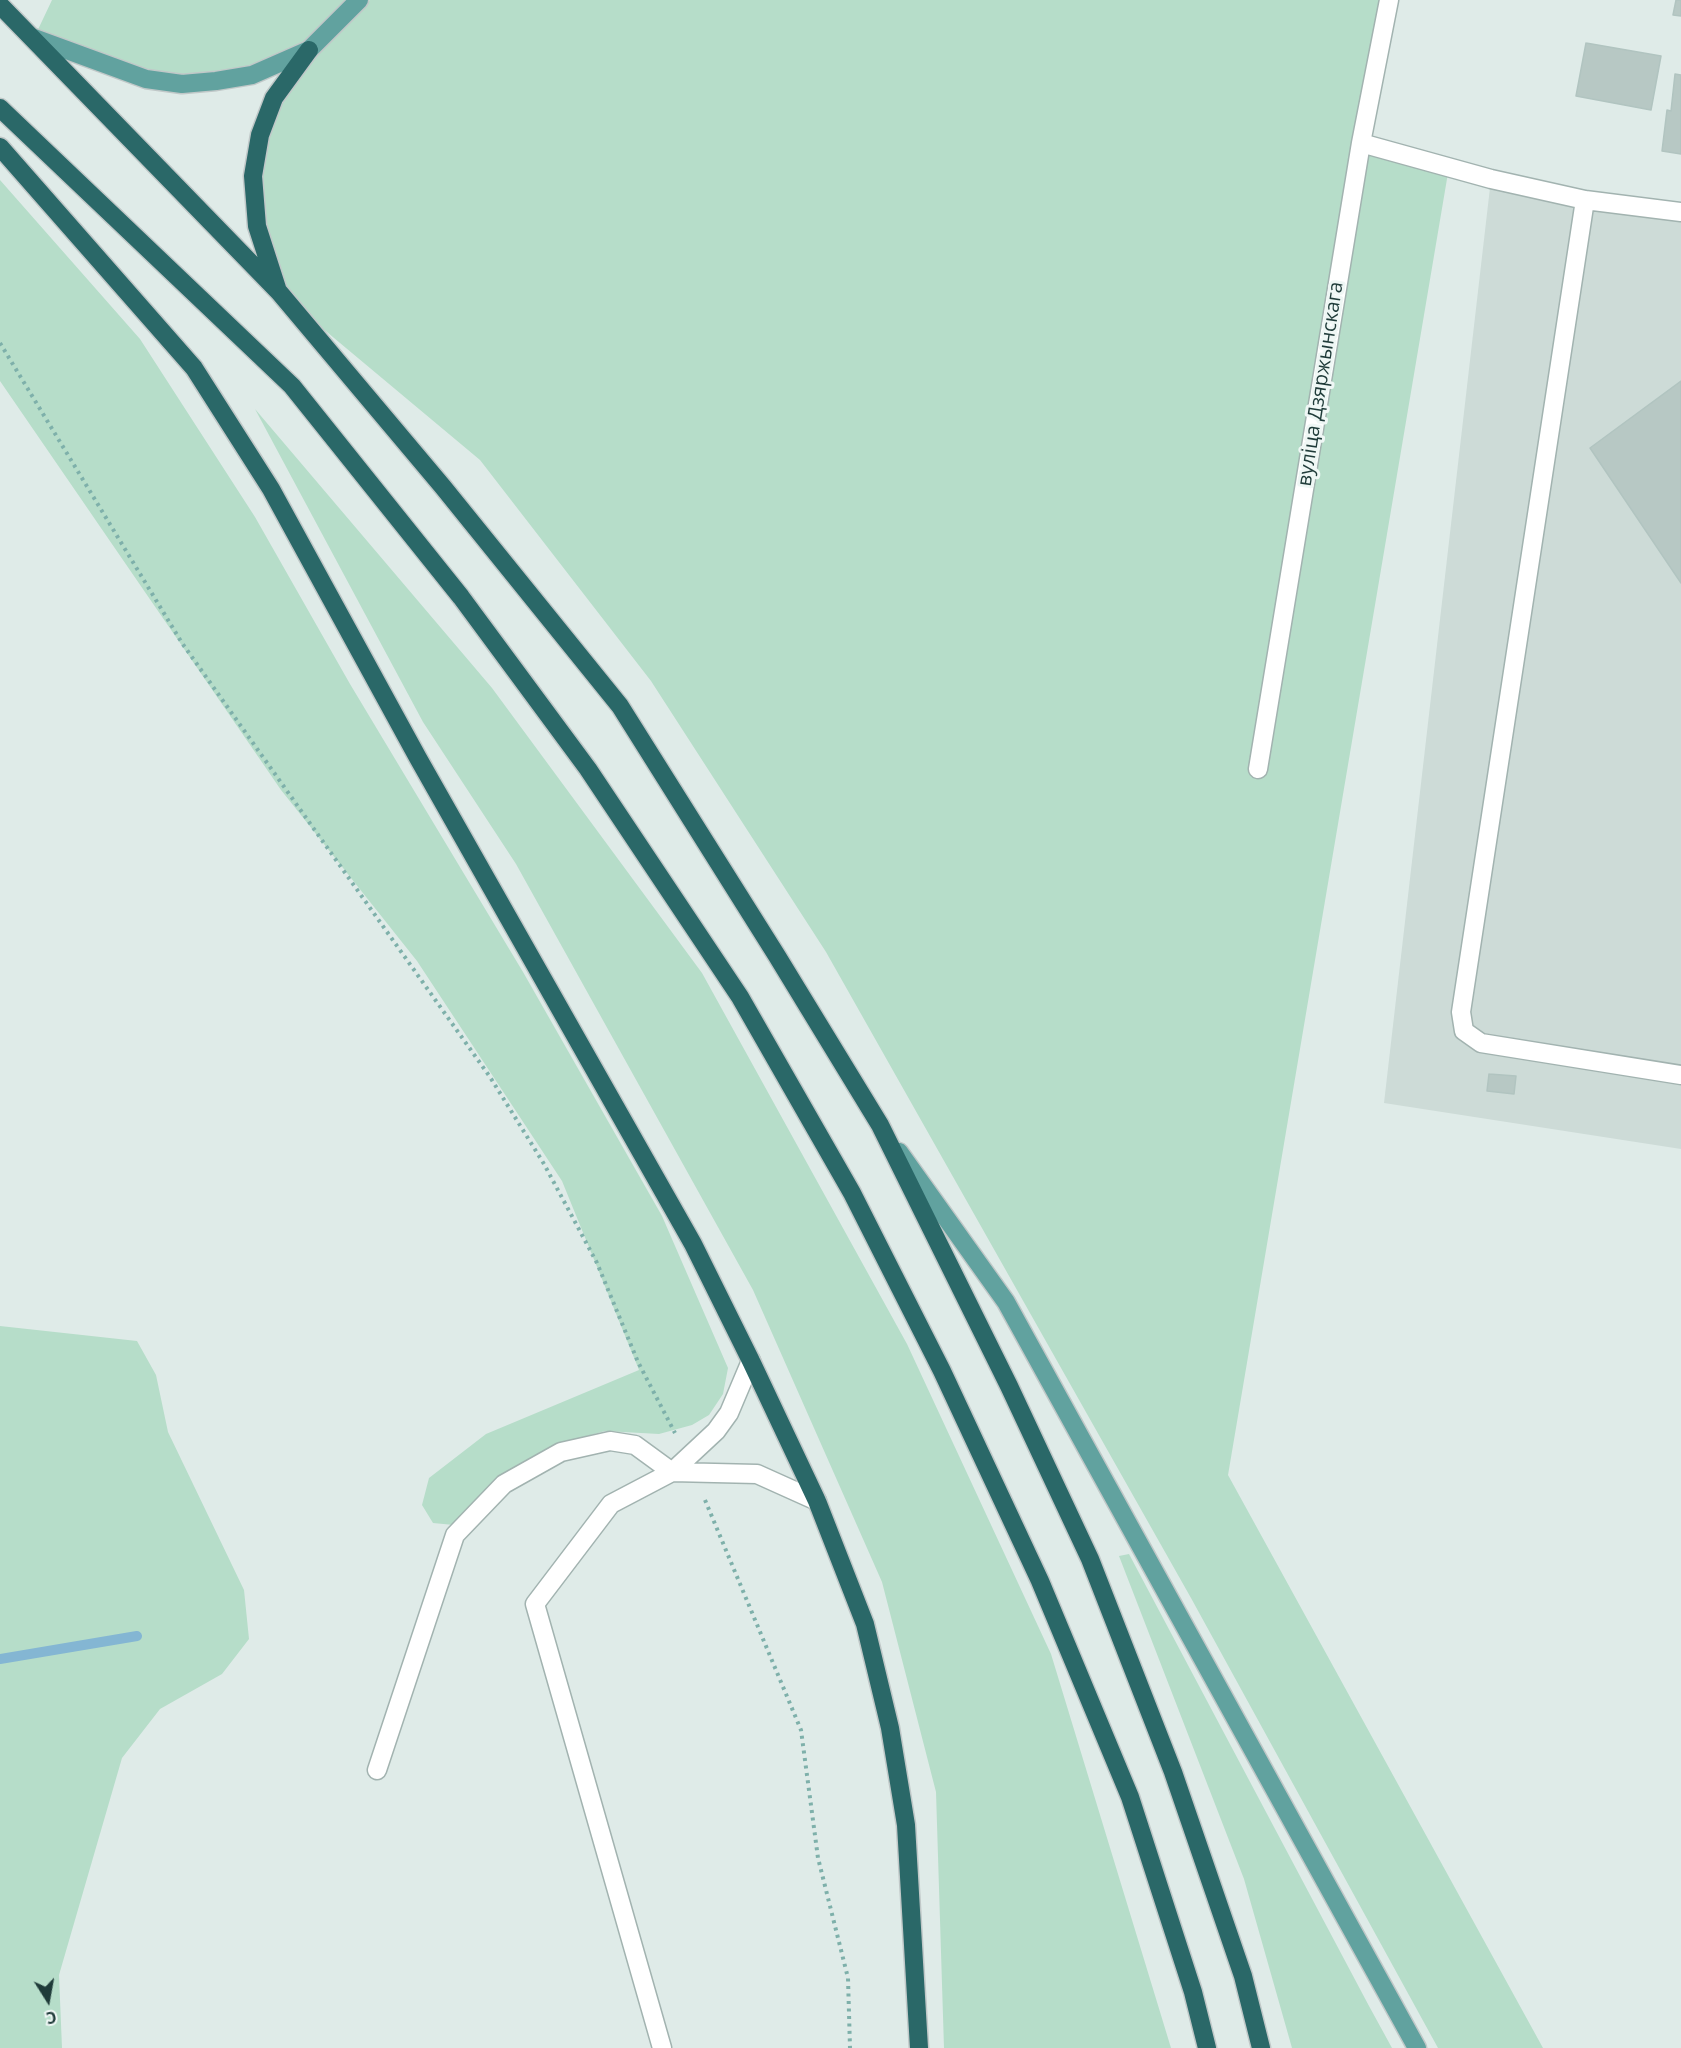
<!DOCTYPE html>
<html>
<head>
<meta charset="utf-8">
<style>
	body { margin:0 }
	#map { position:relative; width:1681px; height:2048px; overflow:hidden; background:#dfebe8; font-family:"Open Sans",sans-serif }
	canvas { display:block }
	.north { position:absolute; left:18px; top:1970px; width:60px; height:60px; -webkit-text-stroke:4px #eff7f5; paint-order:stroke; rotate:169deg; font-size:16px; font-weight:700; line-height:24px; text-align:center; color:#1f3b39 }
	.north::after { content:''; display:block; margin:auto; width:21px; height:27px; background:#1f3b39; clip-path:polygon(50% 0,100% 100%,50% 72%,0 100%) }
</style>
</head>
<body>
<div id="map">
<canvas width="1681" height="2048"></canvas>
<div class="north">С</div>
</div>
<script>
const g = document.querySelector('canvas').getContext('2d');
g.lineJoin = 'round';
function fill(path, color) {
  g.fillStyle = color;
  g.fill(path, 'evenodd');
}
function toPath(rows) {
  const path = new Path2D();
  for (const r of rows) {
    path.moveTo(r[0], r[1]);
    for (let i = 2; i < r.length; i += 2) path.lineTo(r[i], r[i + 1]);
  }
  return path;
}
function strokePath(path, color, width, dash) {
  g.strokeStyle = color;
  g.lineWidth = width;
  g.lineCap = dash ? 'butt' : 'round';
  g.setLineDash(dash || []);
  g.stroke(path);
}
function label(font, color, halo, rows, align = 'center') {
  g.font = font + ' "Open Sans",sans-serif';
  g.lineWidth = 6;
  g.setLineDash([]);
  g.textBaseline = 'middle';
  g.strokeStyle = halo;
  g.fillStyle = color;
  for (const [text, x, y, turn = 0] of rows) {
    g.save();
    g.translate(x, y);
    g.rotate((+turn || 0) * Math.PI / 180);
    g.textAlign = isNaN(turn) ? turn : align;
    if (halo) g.strokeText(text, 0, 0);
    g.fillText(text, 0, 0);
    g.restore();
  }
}
fill(toPath([
	[1491,179,1681,212,1681,1149,1384,1103]
]), '#cddbd7');
fill(toPath([
	[52,0,352,0,313,47,370,0,1389,0,1361,143,1449,167,1228,1475,1543,2048,1438,2048,1191,1598,826,952,651,681,480,460,279,292,257,226,260,135,308,51,252,75,182,84,34,38],
	[0,180,140,339,255,517,350,684,523,972,662,1216,728,1368,723,1394,709,1415,692,1425,659,1434,605,1431,558,1444,454,1525,433,1523,422,1505,429,1478,486,1434,639,1370,562,1181,417,961,281,790,0,381],
	[255,409,492,688,702,973,907,1344,1051,1654,1171,2048,944,2048,936,1792,882,1582,753,1290,516,864,423,722],
	[0,1326,137,1341,156,1375,168,1432,244,1590,249,1639,222,1674,160,1709,122,1758,59,1975,62,2048,0,2048],
	[1129,1554,1369,2006,1392,2048,1292,2048,1244,1879,1119,1556]
]), '#b6ddc9');
strokePath(toPath([
	[0,1659,137,1636]
]), '#84b6d3', 10);
const building = toPath([
	[1676,0,1681,0,1681,16,1673,15,1676,0],
	[1586,43,1661,56,1651,110,1576,96,1586,43],
	[1675,74,1681,75,1681,154,1662,151,1667,110,1671,111,1675,74],
	[1681,381,1681,583,1590,448,1681,381],
	[1489,1074,1516,1076,1514,1094,1487,1091,1489,1074]
]);
fill(building, '#b7c8c4');
strokePath(building, '#b1c4c0', 1.5);
const minor = toPath([
	[1361,143,1491,179,1585,200,1681,212],
	[1585,200,1461,1012,1464,1031,1481,1043,1681,1075],
	[1258,769,1361,143,1389,0],
	[377,1770,455,1535,504,1484,561,1452,610,1441,635,1445,672,1472,757,1474,817,1501],
	[662,2048,535,1604,611,1504,672,1472,716,1431,729,1413,751,1361]
]);
const major = toPath([
	[34,38,146,79,182,84,216,81,252,75,309,50,359,0],
	[899,1152,1006,1302,1417,2048]
]);
const highway = toPath([
	[0,5,279,292,443,487,620,706,777,956,880,1125,1009,1386,1090,1559,1173,1772,1243,1976,1261,2048],
	[0,108,292,386,461,597,588,769,740,997,852,1193,942,1371,1040,1581,1130,1797,1193,1992,1207,2048],
	[0,147,194,368,271,489,418,758,693,1244,751,1361,817,1501,865,1624,890,1728,906,1825,919,2048],
	[277,288,257,226,253,176,260,135,274,98,309,50]
]);
strokePath(minor, '#a2b3b0', 21);
strokePath(major, '#c0c8c8', 21);
strokePath(highway, '#c0c8c8', 21);
strokePath(toPath([
	[0,343,182,643,490,1077,544,1164,597,1263,638,1362,675,1433],
	[705,1500,801,1730,818,1858,848,1978,850,2048]
]), '#7eb0aa', 4, [3, 4.5]);
strokePath(minor, '#fff', 18);
strokePath(major, '#61a29f', 18);
strokePath(highway, '#2a6868', 18);
label('20px', '#1f3b39', '#eff7f5', [
	["вуліца Дзяржынскага",1321,384,-81]
]);
</script>
</body>
</html>
